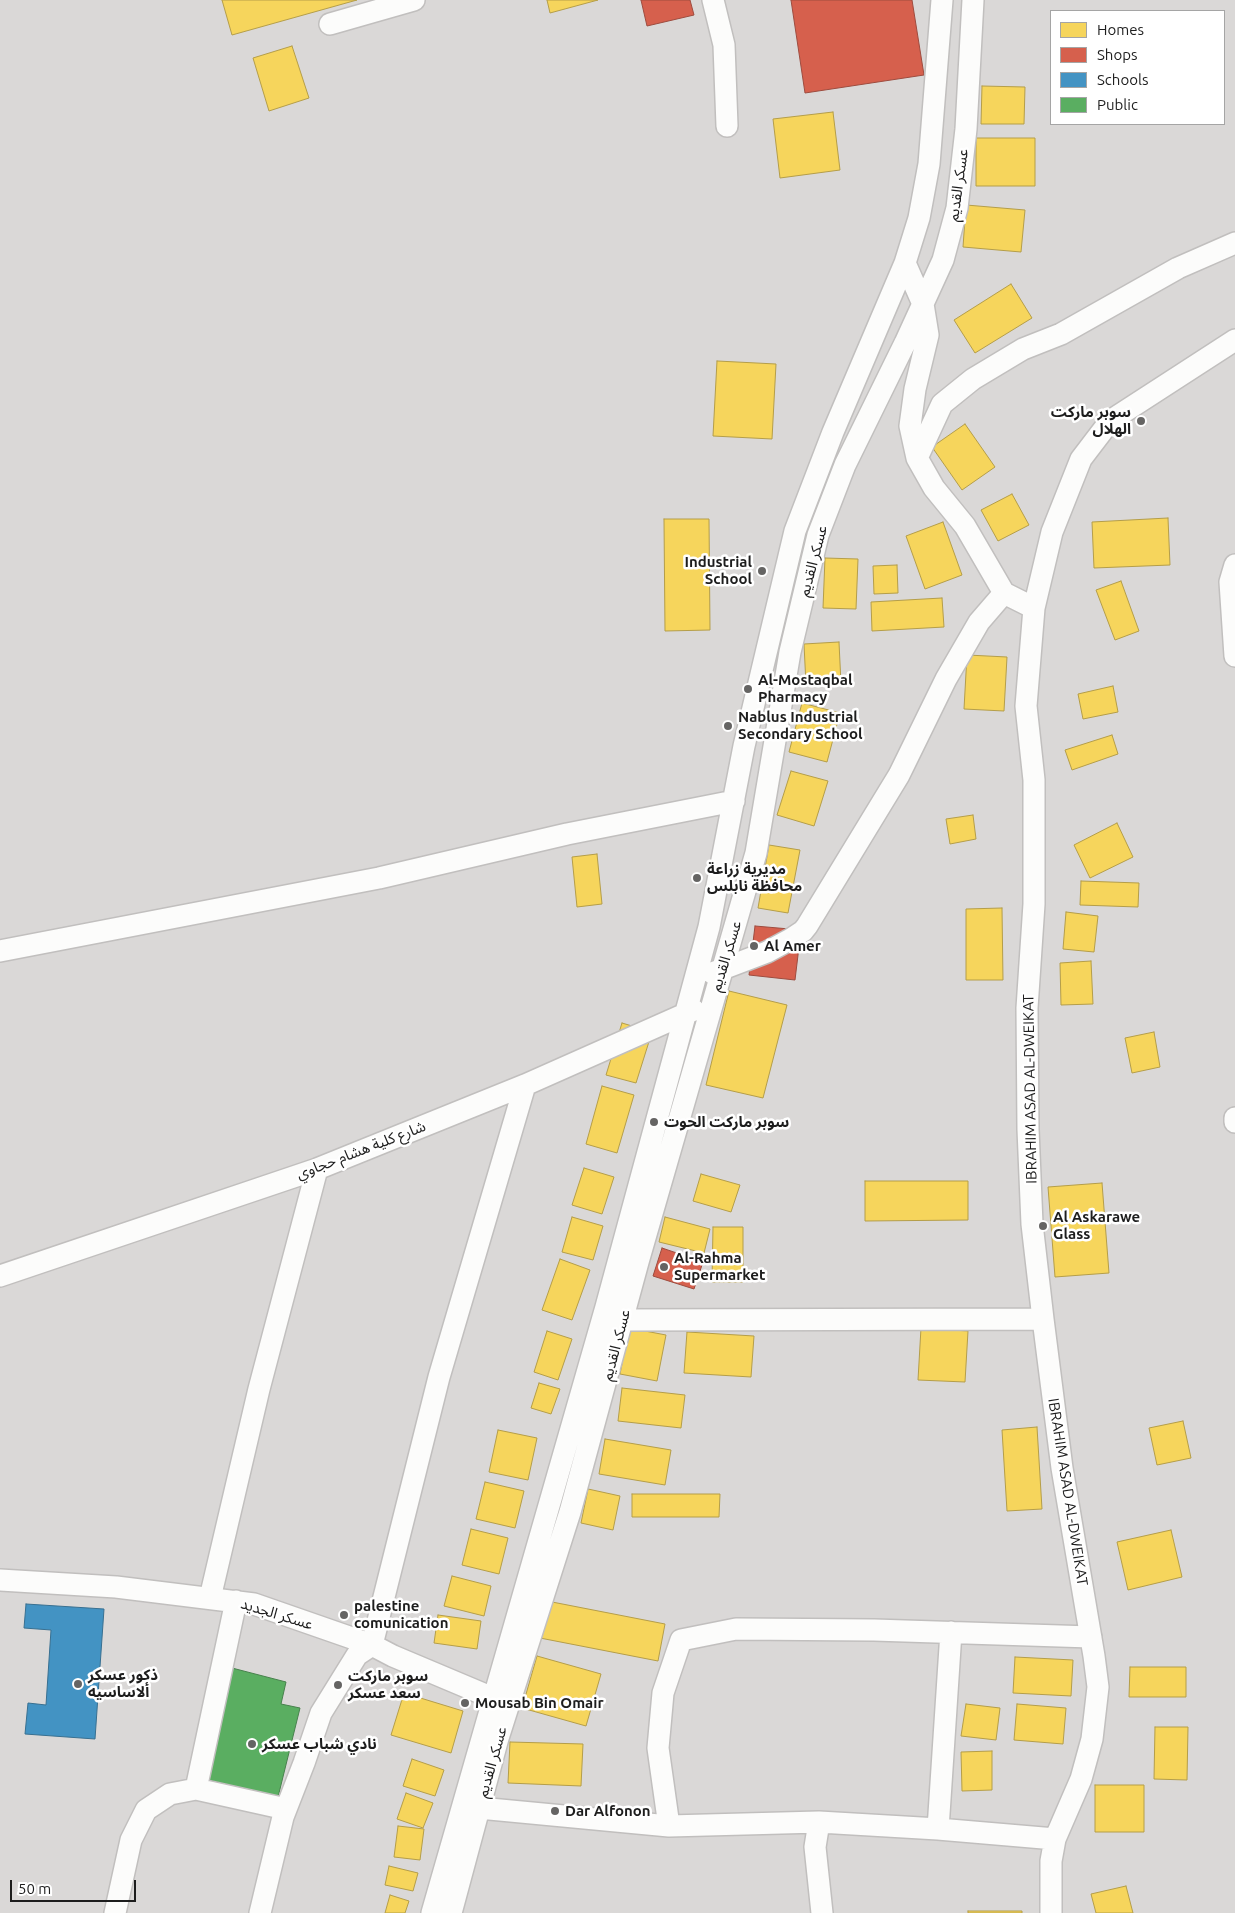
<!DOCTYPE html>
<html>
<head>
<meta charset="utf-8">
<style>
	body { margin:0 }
	#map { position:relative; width:1235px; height:1913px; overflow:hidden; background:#ebe8e6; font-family:Ubuntu,sans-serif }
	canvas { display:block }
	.legend { position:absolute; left:1050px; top:10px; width:175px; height:115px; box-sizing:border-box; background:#fff; border:1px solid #a5a5a5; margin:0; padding:6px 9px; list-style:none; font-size:15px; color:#1d1d1d }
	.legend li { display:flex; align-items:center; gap:10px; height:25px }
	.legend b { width:25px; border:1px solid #a5a5a5 }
	.scale { position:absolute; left:10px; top:1880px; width:126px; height:22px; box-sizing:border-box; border:2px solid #1d1d1d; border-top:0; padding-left:6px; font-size:15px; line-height:18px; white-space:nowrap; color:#1d1d1d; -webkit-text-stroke:4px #fff; paint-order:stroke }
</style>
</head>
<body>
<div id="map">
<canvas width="1235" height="1913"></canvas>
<ul class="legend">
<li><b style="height:14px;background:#f6d55c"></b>Homes</li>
<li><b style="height:14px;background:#d6604d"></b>Shops</li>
<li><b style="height:14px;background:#4393c3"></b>Schools</li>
<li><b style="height:14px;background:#5aae61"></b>Public</li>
</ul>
<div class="scale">50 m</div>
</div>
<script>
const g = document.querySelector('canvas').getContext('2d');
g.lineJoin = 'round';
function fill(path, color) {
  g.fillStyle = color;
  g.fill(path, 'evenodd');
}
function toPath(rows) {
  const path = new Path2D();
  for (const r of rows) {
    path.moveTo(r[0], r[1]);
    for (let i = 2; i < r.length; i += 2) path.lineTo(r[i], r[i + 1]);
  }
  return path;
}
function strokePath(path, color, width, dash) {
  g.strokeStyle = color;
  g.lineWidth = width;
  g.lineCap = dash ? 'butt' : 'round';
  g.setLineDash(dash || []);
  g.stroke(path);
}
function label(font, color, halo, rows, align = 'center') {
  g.font = font + ' Ubuntu,"Noto Sans Arabic",sans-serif';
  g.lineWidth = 5;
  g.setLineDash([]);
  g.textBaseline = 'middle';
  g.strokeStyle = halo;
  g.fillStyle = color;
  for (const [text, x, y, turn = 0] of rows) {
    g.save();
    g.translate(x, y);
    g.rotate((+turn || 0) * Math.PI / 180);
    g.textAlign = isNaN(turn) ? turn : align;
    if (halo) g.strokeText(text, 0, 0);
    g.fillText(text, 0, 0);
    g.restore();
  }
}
fill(toPath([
	[0,0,1235,0,1235,1913,0,1913],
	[1051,11,1224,11,1224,124,1051,124]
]), '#dad8d7');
const homes = toPath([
	[222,0,357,0,232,35,222,0],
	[547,0,598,0,550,13,547,0],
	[292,46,309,98,269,111,253,58,292,46],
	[982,86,1025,87,1024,124,981,124,982,86],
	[833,112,840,170,780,178,773,119,833,112],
	[976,138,1035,138,1035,186,976,186,976,138],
	[966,205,1025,210,1021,252,963,247,966,205],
	[1011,284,1032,318,975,353,954,320,1011,284],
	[717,361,776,364,772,439,713,436,717,361],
	[965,424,995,467,962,490,932,447,965,424],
	[1012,494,1029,525,998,541,981,510,1012,494],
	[1168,518,1170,565,1094,568,1092,522,1168,518],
	[664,519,709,519,710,630,665,631,664,519],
	[943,522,962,575,925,589,906,536,943,522],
	[825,558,858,559,856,609,823,608,825,558],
	[897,565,898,593,874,594,873,566,897,565],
	[1121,581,1139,631,1115,640,1096,590,1121,581],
	[942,598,944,627,872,631,871,602,942,598],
	[839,642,841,684,806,685,804,644,839,642],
	[967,655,1007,657,1004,711,964,709,967,655],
	[1113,686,1118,712,1083,719,1078,694,1113,686],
	[802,703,840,713,827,762,789,752,802,703],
	[1112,735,1118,754,1072,770,1065,750,1112,735],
	[791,771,828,781,814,826,777,815,791,771],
	[973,815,976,839,950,844,946,819,973,815],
	[1117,823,1133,857,1090,878,1074,845,1117,823],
	[769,845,800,850,788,913,758,908,769,845],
	[597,854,602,904,577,907,572,857,597,854],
	[1081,881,1139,883,1138,907,1080,905,1081,881],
	[1002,908,1003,980,966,980,966,909,1002,908],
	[1066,912,1098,916,1094,952,1063,949,1066,912],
	[1091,961,1093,1004,1061,1005,1060,963,1091,961],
	[729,991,787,1005,763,1098,706,1085,729,991],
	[622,1023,652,1032,636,1083,606,1075,622,1023],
	[1154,1032,1160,1067,1132,1073,1125,1038,1154,1032],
	[602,1086,634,1095,617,1153,586,1144,602,1086],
	[584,1168,614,1177,602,1214,572,1205,584,1168],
	[701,1174,740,1185,731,1212,693,1201,701,1174],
	[865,1181,968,1181,968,1220,865,1221,865,1181],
	[1102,1183,1109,1273,1055,1277,1048,1187,1102,1183],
	[572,1217,603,1226,593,1260,562,1252,572,1217],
	[665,1217,710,1229,704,1253,659,1242,665,1217],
	[713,1227,743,1227,743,1282,712,1282,713,1227],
	[560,1259,590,1270,572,1320,542,1310,560,1259],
	[629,1328,666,1335,657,1381,620,1374,629,1328],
	[921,1328,968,1331,965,1382,918,1380,921,1328],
	[547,1331,572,1339,558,1380,534,1372,547,1331],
	[687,1332,754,1336,751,1377,684,1373,687,1332],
	[539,1383,560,1389,551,1414,531,1408,539,1383],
	[622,1388,685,1395,681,1428,618,1421,622,1388],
	[1183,1421,1191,1458,1157,1465,1149,1428,1183,1421],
	[1037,1427,1042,1509,1007,1511,1002,1430,1037,1427],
	[498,1430,537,1438,528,1480,489,1472,498,1430],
	[605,1439,671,1450,665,1485,599,1474,605,1439],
	[485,1482,524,1491,515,1528,476,1519,485,1482],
	[588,1489,620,1496,613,1530,581,1523,588,1489],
	[632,1494,720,1494,719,1517,632,1517,632,1494],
	[471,1529,508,1538,499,1574,462,1565,471,1529],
	[1171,1530,1182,1577,1128,1590,1117,1542,1171,1530],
	[452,1576,491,1586,484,1616,444,1606,452,1576],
	[547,1601,665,1624,658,1661,540,1638,547,1601],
	[438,1615,481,1621,477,1649,434,1643,438,1615],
	[537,1656,601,1674,586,1726,522,1708,537,1656],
	[1015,1657,1073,1660,1071,1696,1013,1693,1015,1657],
	[1130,1667,1186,1667,1186,1697,1129,1697,1130,1667],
	[404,1693,463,1711,451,1753,391,1735,404,1693],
	[966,1704,1000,1708,996,1740,961,1736,966,1704],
	[1017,1704,1066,1708,1063,1744,1014,1740,1017,1704],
	[1155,1727,1188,1727,1187,1780,1154,1779,1155,1727],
	[510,1742,583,1744,581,1786,508,1783,510,1742],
	[992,1751,992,1790,962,1791,961,1752,992,1751],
	[412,1759,444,1770,435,1796,403,1786,412,1759],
	[1095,1785,1144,1785,1144,1832,1095,1832,1095,1785],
	[406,1793,433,1803,423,1828,397,1819,406,1793],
	[398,1826,424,1829,420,1860,394,1857,398,1826],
	[389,1866,418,1873,413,1891,385,1885,389,1866],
	[1126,1886,1133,1913,1096,1913,1091,1894,1126,1886],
	[390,1895,409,1901,405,1913,385,1913,390,1895],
	[968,1911,1022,1911,1022,1913,968,1913,968,1911]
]);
fill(homes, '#f6d55c');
strokePath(homes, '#b59e49', 1);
const shops = toPath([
	[641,0,690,0,694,15,647,26,641,0],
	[791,0,912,0,924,75,805,93,791,0],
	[755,926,801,930,795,980,749,975,755,926],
	[662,1248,703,1262,694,1289,653,1276,662,1248]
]);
fill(shops, '#d6604d');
strokePath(shops, '#9e4c3f', 1);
const schools = toPath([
	[26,1604,104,1609,95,1739,25,1734,28,1703,46,1705,51,1630,24,1628,26,1604]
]);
fill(schools, '#4393c3');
strokePath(schools, '#387091', 1);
const public = toPath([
	[232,1668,286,1682,281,1704,300,1708,278,1797,204,1779,232,1668]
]);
fill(public, '#5aae61');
strokePath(public, '#48824d', 1);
const minor = toPath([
	[713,0,724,45,727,126],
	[330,24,414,0],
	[905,263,923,304,928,335,915,389,910,426,917,458,934,488,965,526,1004,593,1034,608],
	[917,458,942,404,973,379,1023,349,1061,334,1178,268,1235,243],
	[1235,565,1230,582,1235,656],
	[0,951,379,878,567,834,734,801],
	[712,973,767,952,791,939,803,931,807,926,899,775,946,679,979,622,1004,593],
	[1235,1118,1235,1122],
	[0,1276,317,1169,525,1085,694,1010],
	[613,1312,623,1320,1043,1319],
	[0,1580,116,1587,254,1604,372,1645,393,1656,507,1704],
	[210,1598,259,1389,317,1169],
	[196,1789,236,1601],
	[479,1808,669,1826,819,1822,938,1829,1055,1839],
	[819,1822,815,1847,822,1913],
	[669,1826,658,1748,663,1693,681,1640,736,1629,874,1630,1091,1637],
	[938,1829,951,1632],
	[115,1913,131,1840,146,1810,170,1794,196,1789,286,1809],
	[260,1913,283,1817,304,1763,321,1713,357,1655,372,1645,439,1377,525,1085],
	[432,1913,606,1307,709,927,744,746,795,531,833,432,905,263,919,218,929,164,942,0],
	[451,1913,498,1738,570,1512,638,1262,756,853,790,652,818,535,845,465,905,343,943,260,957,208,966,129,973,0],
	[1051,1913,1051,1861,1055,1839,1081,1779,1092,1739,1098,1687,1094,1656,1062,1468,1043,1319,1032,1224,1028,1129,1027,1008,1034,904,1034,780,1026,706,1034,608,1052,532,1081,459,1110,421,1235,340]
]);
strokePath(minor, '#c1bfbe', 24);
strokePath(minor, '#fcfcfb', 21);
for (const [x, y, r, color] of [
	[1141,421,5,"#656463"],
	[762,571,5,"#656463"],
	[748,689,5,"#656463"],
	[728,726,5,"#656463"],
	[697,878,5,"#656463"],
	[754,946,5,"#656463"],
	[654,1122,5,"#656463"],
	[1043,1226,5,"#656463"],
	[664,1267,5,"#656463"],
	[344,1615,5,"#656463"],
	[78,1684,5,"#656463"],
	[338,1685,5,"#656463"],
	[465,1703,5,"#656463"],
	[252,1744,5,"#656463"],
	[555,1811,5,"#656463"]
]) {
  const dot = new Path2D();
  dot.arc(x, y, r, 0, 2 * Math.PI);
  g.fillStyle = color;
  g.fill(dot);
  strokePath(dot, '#fff', 2);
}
label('15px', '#1d1d1d', '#fff', [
	["عسكر القديم",958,185,-82],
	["عسكر القديم",813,561,-75],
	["عسكر القديم",726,956,-73],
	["IBRAHIM ASAD AL-DWEIKAT",1030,1089,-91],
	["شارع كلية هشام حجاوي",361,1150,-21],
	["عسكر القديم",616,1345,-75],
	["IBRAHIM ASAD AL-DWEIKAT",1068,1492,81],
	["عسكر الجديد",277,1614,17],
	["عسكر القديم",492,1762,-74]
]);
label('bold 15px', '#1d1d1d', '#fff', [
	["سوبر ماركت",1131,412,"right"],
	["الهلال",1131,429,"right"],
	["Industrial",752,562,"right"],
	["School",752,579,"right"],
	["Al-Mostaqbal",758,680],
	["Pharmacy",758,697],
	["Nablus Industrial",738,717],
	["Secondary School",738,734],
	["مديرية زراعة",707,869],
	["محافظة نابلس",707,886],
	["Al Amer",764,946],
	["سوبر ماركت الحوت",664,1122],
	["Al Askarawe",1053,1217],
	["Glass",1053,1234],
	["Al-Rahma",674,1258],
	["Supermarket",674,1275],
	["palestine",354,1606],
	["comunication",354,1623],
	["ذكور عسكر",88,1675],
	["ألاساسيه",88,1692],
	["سوبر ماركت",348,1676],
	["سعد عسكر",348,1693],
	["Mousab Bin Omair",475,1703],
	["نادي شباب عسكر",262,1744],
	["Dar Alfonon",565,1811]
], 'left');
</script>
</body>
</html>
